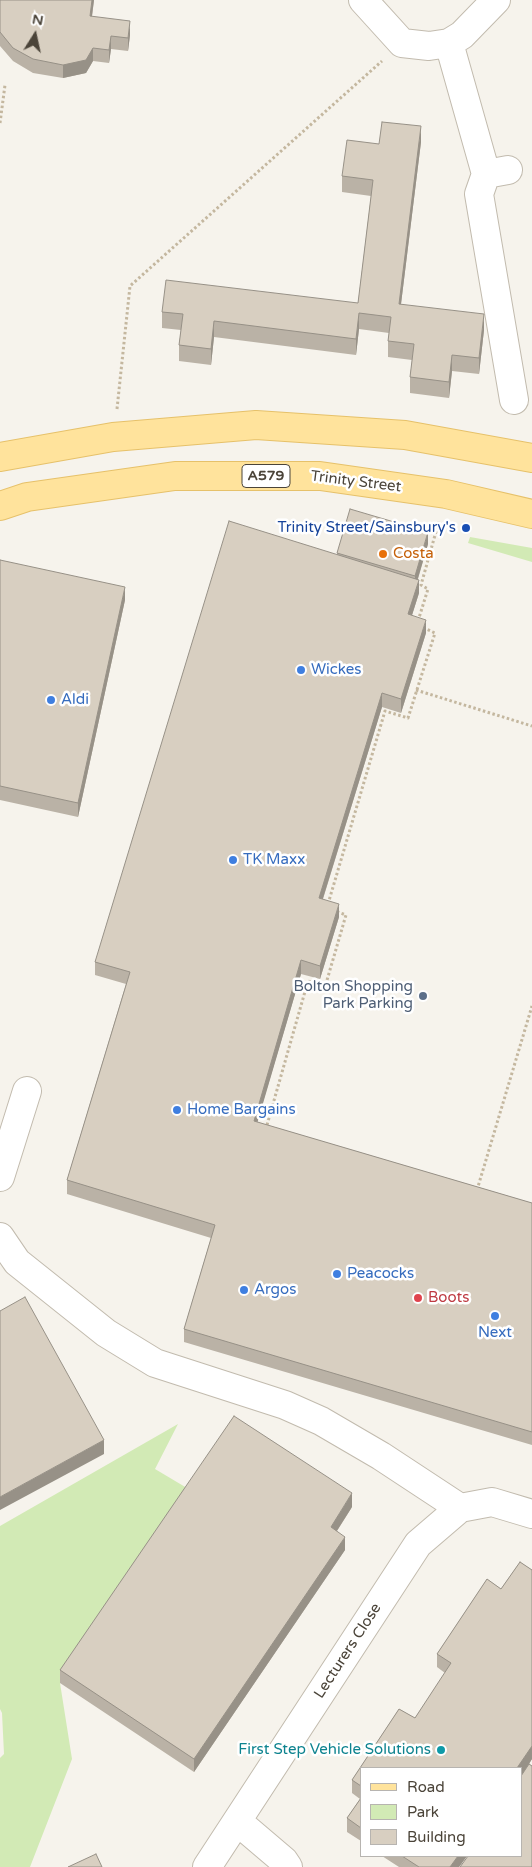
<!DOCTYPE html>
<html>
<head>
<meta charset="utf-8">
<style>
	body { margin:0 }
	#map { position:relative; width:532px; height:1867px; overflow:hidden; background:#f6f3ec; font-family:"Varela Round",sans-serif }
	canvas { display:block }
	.legend { position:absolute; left:360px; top:1767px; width:162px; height:90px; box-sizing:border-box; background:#fff; border:1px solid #b7b4b0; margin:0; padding:6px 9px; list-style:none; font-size:15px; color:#4b4439 }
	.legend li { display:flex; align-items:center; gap:10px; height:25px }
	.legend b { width:25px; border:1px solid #b7b4b0 }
	.north { position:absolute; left:10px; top:10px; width:50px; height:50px; -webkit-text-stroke:4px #fff; paint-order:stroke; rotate:10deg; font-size:14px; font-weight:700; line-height:20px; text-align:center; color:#4b4439 }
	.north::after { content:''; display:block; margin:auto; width:18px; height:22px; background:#4b4439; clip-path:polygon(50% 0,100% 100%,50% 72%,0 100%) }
</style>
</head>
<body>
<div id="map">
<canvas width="532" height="1867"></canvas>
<ul class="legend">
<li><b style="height:6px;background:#ffe39c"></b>Road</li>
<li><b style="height:14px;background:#d2eab5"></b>Park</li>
<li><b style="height:14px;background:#d8cfc1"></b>Building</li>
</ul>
<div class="north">N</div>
</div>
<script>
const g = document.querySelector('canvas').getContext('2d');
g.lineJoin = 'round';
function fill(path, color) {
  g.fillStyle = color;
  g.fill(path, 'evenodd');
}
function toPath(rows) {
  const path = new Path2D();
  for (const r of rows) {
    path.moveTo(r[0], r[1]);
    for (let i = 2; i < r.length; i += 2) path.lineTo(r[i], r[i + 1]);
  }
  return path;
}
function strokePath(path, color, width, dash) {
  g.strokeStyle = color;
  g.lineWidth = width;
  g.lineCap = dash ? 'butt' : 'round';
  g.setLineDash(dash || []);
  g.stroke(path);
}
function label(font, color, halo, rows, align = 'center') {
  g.font = font + ' "Varela Round",sans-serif';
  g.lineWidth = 5;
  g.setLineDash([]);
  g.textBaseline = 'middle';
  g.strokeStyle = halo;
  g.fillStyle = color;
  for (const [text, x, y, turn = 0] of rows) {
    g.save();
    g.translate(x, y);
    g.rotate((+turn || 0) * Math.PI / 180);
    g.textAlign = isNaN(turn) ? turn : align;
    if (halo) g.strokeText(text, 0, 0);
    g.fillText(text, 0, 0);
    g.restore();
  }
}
fill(toPath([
	[470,537,532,548,532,562,468,543],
	[178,1424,155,1469,192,1491,60,1683,72,1759,30,1867,0,1867,0,1758,4,1754,2,1713,0,1709,0,1526]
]), '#d2eab5');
const minor = toPath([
	[363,0,402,43,429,46,449,43,462,35,496,0],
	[449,43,486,174,508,170],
	[486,174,479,194,514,400],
	[0,1177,27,1091],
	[0,1237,17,1262,106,1333,155,1363,285,1405,321,1421,381,1456,460,1508],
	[237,1821,284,1861,288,1867],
	[207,1867,418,1544,460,1508,492,1502,532,1514]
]);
const major = toPath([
	[0,457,113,437,256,425,405,435,532,458],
	[0,506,27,497,175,476,320,476,446,494,532,514]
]);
strokePath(minor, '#c2bbae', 30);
strokePath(major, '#e6c16a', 30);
strokePath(toPath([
	[0,123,5,85],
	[117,409,130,286,382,61],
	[418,621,428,589,421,585,439,521],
	[416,690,532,726],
	[328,904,385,711,408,718,435,633,424,628],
	[267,1125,308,981,325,987,346,915,335,911],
	[477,1190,532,1006]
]), '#c4b79f', 3, [2.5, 2.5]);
strokePath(minor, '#fff', 28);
strokePath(major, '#ffe39c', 28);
fill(toPath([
	[0,0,94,0,92,17,130,35,128,51,111,49,109,63,93,61,86,73,63,78,33,73,13,61,0,46],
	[421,142,401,304,484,330,479,374,452,371,449,398,410,393,410,377,412,360,388,357,388,341,389,333,359,329,356,355,214,337,211,365,179,361,179,345,181,330,162,328,162,312,358,303,371,196,342,192,342,176,379,144],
	[428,544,418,579,419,593,412,615,426,633,401,713,382,707,323,899,339,917,320,979,301,974,257,1122,532,1203,532,1445,184,1342,184,1329,211,1238,67,1194,67,1180,126,984,95,975,95,962,337,555,337,553],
	[0,560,125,600,78,817,0,800],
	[352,1507,337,1531,345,1550,194,1772,60,1683,60,1670],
	[520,1562,532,1570,532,1759,529,1764,532,1766,532,1867,460,1867,468,1856,521,1856,521,1776,525,1770,521,1776,521,1768,361,1768,361,1841,347,1832,347,1818,360,1799,352,1793,352,1780,399,1709,415,1718,445,1673,437,1667,437,1654,487,1579,501,1589],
	[382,1856,467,1856,459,1867,399,1867]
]), '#bab2a6');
fill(toPath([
	[92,0,94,0,90,30,90,16],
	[130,21,130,35,128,51,128,38],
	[111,36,111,49,109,63,109,50],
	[93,48,93,61,86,73,63,78,63,65],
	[421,126,421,142,399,320,399,304],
	[359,313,359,329,356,355,356,339],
	[484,314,484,330,479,374,479,358],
	[214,321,214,337,211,365,211,349],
	[452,355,452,371,449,398,449,382],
	[428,532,428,544,415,588,415,576],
	[419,580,419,593,408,628,408,614],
	[125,587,125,600,78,817,78,803],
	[426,620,426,633,401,713,401,699],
	[382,693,382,707,319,911,319,898],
	[339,904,339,917,320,979,320,966],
	[301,960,301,974,254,1134,254,1121],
	[104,1440,104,1454,0,1510,0,1497],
	[352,1493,352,1507,331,1540,331,1527],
	[345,1537,345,1550,194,1772,194,1759],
	[532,1746,532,1759,521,1776,521,1768,517,1768],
	[458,1856,467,1856,459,1867,450,1867]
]), '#979187');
const building = toPath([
	[0,0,92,0,90,16,130,21,128,38,111,36,109,50,93,48,86,60,63,65,33,59,13,48,0,32,0,0],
	[382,122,421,126,399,304,484,314,479,358,452,355,449,382,410,377,414,344,388,341,391,317,359,313,356,339,214,321,211,349,179,345,183,314,162,312,166,280,358,303,373,180,342,176,347,140,379,144,382,122],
	[350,509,428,532,415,576,337,553,350,509],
	[229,521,419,580,408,614,426,620,401,699,382,693,319,898,339,904,320,966,301,960,254,1121,532,1203,532,1432,184,1329,215,1225,67,1180,130,972,95,962,229,521],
	[0,560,125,587,78,803,0,786,0,560],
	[25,1297,104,1440,0,1497,0,1311,25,1297],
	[234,1416,352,1493,331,1527,345,1537,194,1759,60,1670,234,1416],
	[520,1562,532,1570,532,1746,517,1768,361,1768,361,1786,352,1780,399,1709,415,1718,451,1663,437,1654,487,1579,501,1589,520,1562],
	[529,1764,532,1766,532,1867,460,1867,468,1856,521,1856,521,1776,529,1764],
	[361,1798,361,1828,347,1818,361,1798],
	[96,1854,102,1867,68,1867,96,1854],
	[402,1856,458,1856,450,1867,419,1867,402,1856]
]);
fill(building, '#d8cfc1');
strokePath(building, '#979187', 1);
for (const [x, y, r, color] of [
	[466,528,5,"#1a4fb4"],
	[383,554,5,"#e8710a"],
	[301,670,5,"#3f7fe0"],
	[51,700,5,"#3f7fe0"],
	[233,860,5,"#3f7fe0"],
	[423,996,5,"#5c6f8a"],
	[177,1110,5,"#3f7fe0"],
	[337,1274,5,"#3f7fe0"],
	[244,1290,5,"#3f7fe0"],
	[418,1298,5,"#e0444e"],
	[495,1316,5,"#3f7fe0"],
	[441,1750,5,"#0f9aa8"]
]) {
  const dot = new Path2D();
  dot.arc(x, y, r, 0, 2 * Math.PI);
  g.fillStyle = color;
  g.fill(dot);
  strokePath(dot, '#fff', 2);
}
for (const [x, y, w] of [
	[266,476,48]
]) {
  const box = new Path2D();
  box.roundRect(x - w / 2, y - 11.5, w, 23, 4);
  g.fillStyle = '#fff';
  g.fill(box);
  strokePath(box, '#4b4439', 1);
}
label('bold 14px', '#4b4439', null, [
	["A579",266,476]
]);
label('15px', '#4b4439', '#fff', [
	["Trinity Street",356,482,7],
	["Lecturers Close",348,1651,-57]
]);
label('15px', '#164399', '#fff', [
	["Trinity Street/Sainsbury's",456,528]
], 'right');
label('15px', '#c56008', '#fff', [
	["Costa",393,554]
], 'left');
label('15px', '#366cbe', '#fff', [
	["Wickes",311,670],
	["Aldi",61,700],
	["TK Maxx",243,860],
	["Home Bargains",187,1110],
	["Peacocks",347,1274],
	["Argos",254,1290],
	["Next",495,1333,"center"]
], 'left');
label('15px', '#4e5e75', '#fff', [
	["Bolton Shopping",413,987],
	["Park Parking",413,1004]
], 'right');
label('15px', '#be3a42', '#fff', [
	["Boots",428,1298]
], 'left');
label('15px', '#0d838f', '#fff', [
	["First Step Vehicle Solutions",431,1750]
], 'right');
</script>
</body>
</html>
